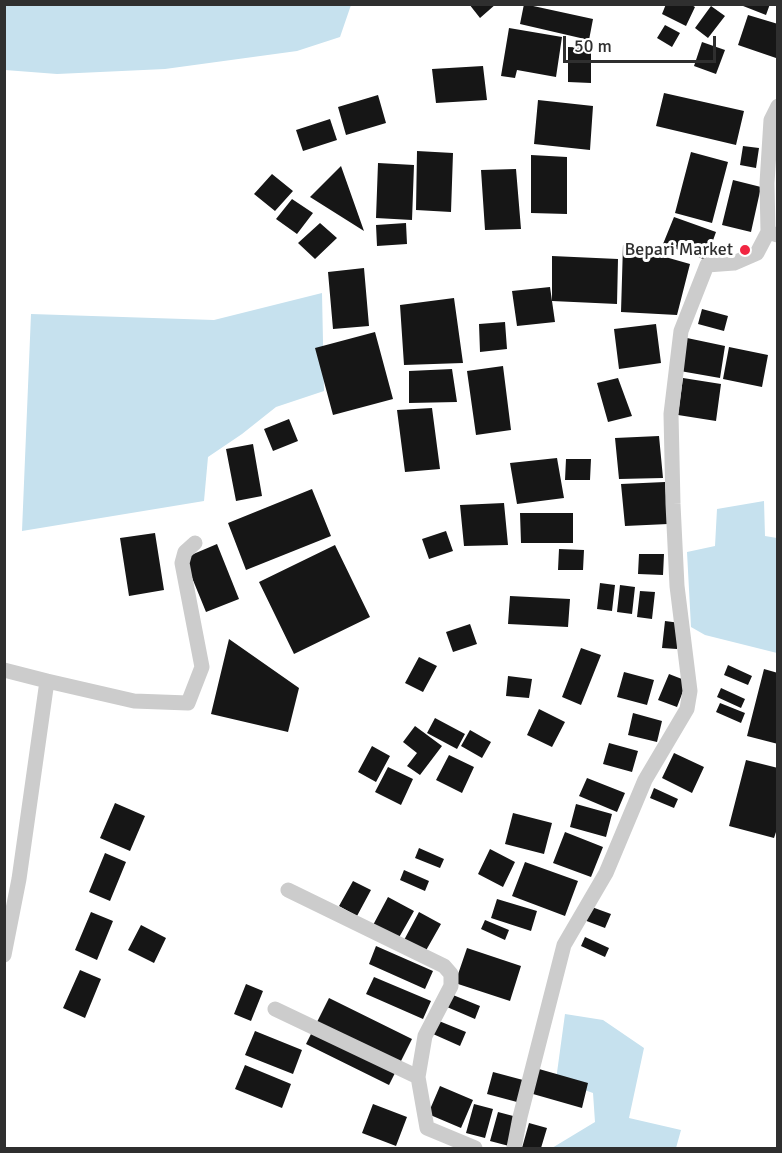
<!DOCTYPE html>
<html>
<head>
<meta charset="utf-8">
<style>
	body { margin:0 }
	#map { position:relative; width:782px; height:1153px; overflow:hidden; background:#fff; font-family:Signika,sans-serif }
	canvas { display:block }
	.frame { position:absolute; inset:0; border:6px solid #2f2f2f; pointer-events:none }
	.scale { position:absolute; left:563px; top:36px; width:153px; height:27px; box-sizing:border-box; border:3px solid #2f2f2f; border-top:0; padding-left:8px; font-size:18px; line-height:21px; white-space:nowrap; color:#2f2f2f; -webkit-text-stroke:4px #fff; paint-order:stroke }
</style>
</head>
<body>
<div id="map">
<canvas width="782" height="1153"></canvas>
<div class="frame"></div>
<div class="scale">50 m</div>
</div>
<script>
const g = document.querySelector('canvas').getContext('2d');
g.lineJoin = 'round';
function fill(path, color) {
  g.fillStyle = color;
  g.fill(path, 'evenodd');
}
function toPath(rows) {
  const path = new Path2D();
  for (const r of rows) {
    path.moveTo(r[0], r[1]);
    for (let i = 2; i < r.length; i += 2) path.lineTo(r[i], r[i + 1]);
  }
  return path;
}
function strokePath(path, color, width, dash) {
  g.strokeStyle = color;
  g.lineWidth = width;
  g.lineCap = dash ? 'butt' : 'round';
  g.setLineDash(dash || []);
  g.stroke(path);
}
function label(font, color, halo, rows, align = 'center') {
  g.font = font + ' Signika,sans-serif';
  g.lineWidth = 6;
  g.setLineDash([]);
  g.textBaseline = 'middle';
  g.strokeStyle = halo;
  g.fillStyle = color;
  for (const [text, x, y, turn = 0] of rows) {
    g.save();
    g.translate(x, y);
    g.rotate((+turn || 0) * Math.PI / 180);
    g.textAlign = isNaN(turn) ? turn : align;
    if (halo) g.strokeText(text, 0, 0);
    g.fillText(text, 0, 0);
    g.restore();
  }
}
fill(toPath([
	[4,5,5,4,351,5,340,37,297,51,165,69,57,74,5,70],
	[322,293,324,391,276,407,242,434,208,457,204,501,22,531,31,314,214,320],
	[764,501,765,536,777,538,777,653,705,635,691,627,687,552,715,546,717,509],
	[565,1014,603,1020,644,1048,629,1118,681,1130,676,1148,552,1148,595,1122,593,1093,556,1080]
]), '#c6e1ee');
fill(toPath([
	[469,4,496,4,480,18],
	[524,4,593,19,589,40,520,24],
	[666,4,690,4,695,7,686,26,662,14],
	[738,4,770,4,766,15],
	[711,6,725,16,708,38,695,28],
	[748,15,778,24,776,58,738,45],
	[665,25,680,33,672,47,657,38],
	[509,28,562,37,556,77,517,70,515,78,501,76],
	[702,42,725,50,716,74,694,66],
	[568,47,591,48,591,83,568,82],
	[483,66,487,100,436,103,432,69],
	[664,93,744,111,736,145,656,126],
	[378,95,386,123,346,135,338,107],
	[538,100,593,106,590,150,534,144],
	[330,119,337,140,303,151,296,130],
	[743,146,759,148,756,168,740,165],
	[417,151,453,153,451,212,416,210],
	[691,152,728,162,712,223,675,213],
	[531,155,567,157,567,214,531,213],
	[378,163,414,165,412,220,376,218],
	[341,166,364,231,310,197],
	[516,169,521,229,485,230,481,170],
	[272,174,293,191,275,211,254,194],
	[733,180,761,187,751,232,722,225],
	[292,199,313,213,297,234,276,219],
	[674,217,716,232,706,260,663,244],
	[320,223,337,238,315,259,298,243],
	[406,223,407,244,377,246,376,225],
	[623,245,690,264,677,315,621,312],
	[552,256,618,259,617,304,552,301],
	[364,268,369,326,333,329,328,272],
	[550,287,555,322,517,326,512,291],
	[454,298,463,363,404,365,400,305],
	[702,309,728,316,724,331,698,324],
	[505,322,507,349,480,352,479,324],
	[656,324,661,363,619,369,614,329],
	[375,332,393,399,333,415,315,348],
	[687,338,725,346,720,378,680,371],
	[729,347,768,355,762,387,723,379],
	[503,366,511,430,476,435,467,371],
	[452,369,457,402,409,403,409,371],
	[618,378,632,416,608,422,597,383],
	[683,378,721,384,716,421,678,415],
	[432,408,440,469,405,472,397,410],
	[289,419,298,441,273,451,264,429],
	[659,436,663,478,619,479,615,438],
	[253,444,262,496,236,501,226,449],
	[557,458,564,498,517,504,510,463],
	[566,459,591,459,590,480,565,480],
	[665,482,668,524,625,526,621,484],
	[312,489,331,536,246,570,228,523],
	[504,503,508,545,464,546,460,505],
	[520,513,573,513,573,543,521,543],
	[446,531,453,551,429,559,422,539],
	[155,533,164,590,129,596,120,538],
	[217,544,239,599,206,612,184,558],
	[335,545,370,617,294,654,259,582],
	[559,549,584,550,583,570,558,570],
	[639,554,664,554,663,575,638,574],
	[600,583,615,585,612,611,597,609],
	[620,585,635,587,632,614,617,612],
	[640,591,655,592,652,619,637,617],
	[510,596,570,599,568,627,508,624],
	[665,621,680,623,677,649,662,648],
	[470,624,477,644,453,652,446,632],
	[229,639,299,688,288,732,211,714],
	[581,648,601,655,581,705,562,697],
	[419,657,437,666,423,692,405,683],
	[728,665,752,676,748,685,724,675],
	[764,669,778,673,778,744,747,736],
	[624,672,654,680,647,705,617,697],
	[669,674,687,681,677,707,658,700],
	[508,676,532,679,529,698,506,696],
	[721,688,745,699,741,708,717,697],
	[720,703,745,713,741,723,716,712],
	[539,709,565,722,552,747,527,735],
	[633,713,662,721,657,742,628,735],
	[435,718,465,734,457,749,427,733],
	[415,726,442,746,420,775,407,766,417,753,403,742],
	[470,730,491,742,482,758,461,746],
	[609,743,638,751,632,772,603,764],
	[372,746,390,756,376,782,358,772],
	[674,753,704,767,692,793,662,778],
	[449,755,474,767,462,793,436,780],
	[746,760,778,768,778,826,774,838,729,826],
	[388,767,413,779,401,805,375,792],
	[587,778,625,793,617,812,579,796],
	[654,788,678,799,674,808,650,798],
	[115,803,145,816,130,851,100,838],
	[576,804,612,814,606,837,570,827],
	[513,813,552,823,544,854,505,844],
	[565,832,603,847,591,877,553,863],
	[419,848,444,859,440,868,415,858],
	[490,849,515,862,503,887,478,874],
	[105,853,126,862,110,901,89,892],
	[525,862,578,881,565,916,512,896],
	[404,870,429,881,425,891,400,880],
	[353,881,371,890,357,916,339,906],
	[388,897,414,911,397,941,372,927],
	[497,899,537,911,531,931,491,918],
	[589,906,611,914,605,928,584,920],
	[91,912,113,921,97,960,75,950],
	[419,912,441,924,424,954,403,942],
	[485,920,509,930,505,940,481,929],
	[141,925,166,938,154,963,128,950],
	[585,937,609,948,605,957,581,946],
	[376,946,433,971,425,989,369,964],
	[467,948,521,966,510,1001,455,983],
	[80,970,101,979,85,1018,63,1008],
	[374,977,431,1001,423,1019,366,994],
	[246,984,263,991,251,1021,234,1014],
	[453,995,480,1006,475,1019,447,1007],
	[329,998,412,1039,389,1085,306,1044],
	[439,1021,466,1032,460,1046,433,1034],
	[255,1031,302,1050,293,1074,245,1055],
	[245,1065,291,1084,282,1108,235,1089],
	[539,1069,588,1083,582,1108,533,1094],
	[493,1072,523,1080,517,1102,487,1094],
	[440,1086,473,1100,461,1128,428,1114],
	[373,1104,407,1117,396,1146,362,1133],
	[474,1104,493,1109,485,1138,466,1133],
	[498,1112,517,1117,509,1146,490,1141],
	[529,1123,547,1128,541,1148,522,1148]
]), '#161616');
strokePath(toPath([
	[777,235,768,232,767,183,771,120,778,106],
	[4,670,47,681,19,879,4,955],
	[47,681,134,701,188,703,202,667,182,563,185,552,195,543],
	[288,890,444,966,451,974,451,986,425,1036,418,1077,427,1128,475,1148],
	[275,1009,418,1077],
	[514,1148,520,1117,564,945,606,873,645,780,687,709,690,691,677,586,673,504,671,414,681,331,707,265,734,263,757,253,768,232]
]), '#ccc', 15);
for (const [x, y, r, color] of [
	[745,250,6,"#f12642"]
]) {
  const dot = new Path2D();
  dot.arc(x, y, r, 0, 2 * Math.PI);
  g.fillStyle = color;
  g.fill(dot);
  strokePath(dot, '#fff', 2);
}
label('18px', '#2f2f2f', '#fff', [
	["Bepari Market",733,250]
], 'right');
</script>
</body>
</html>
